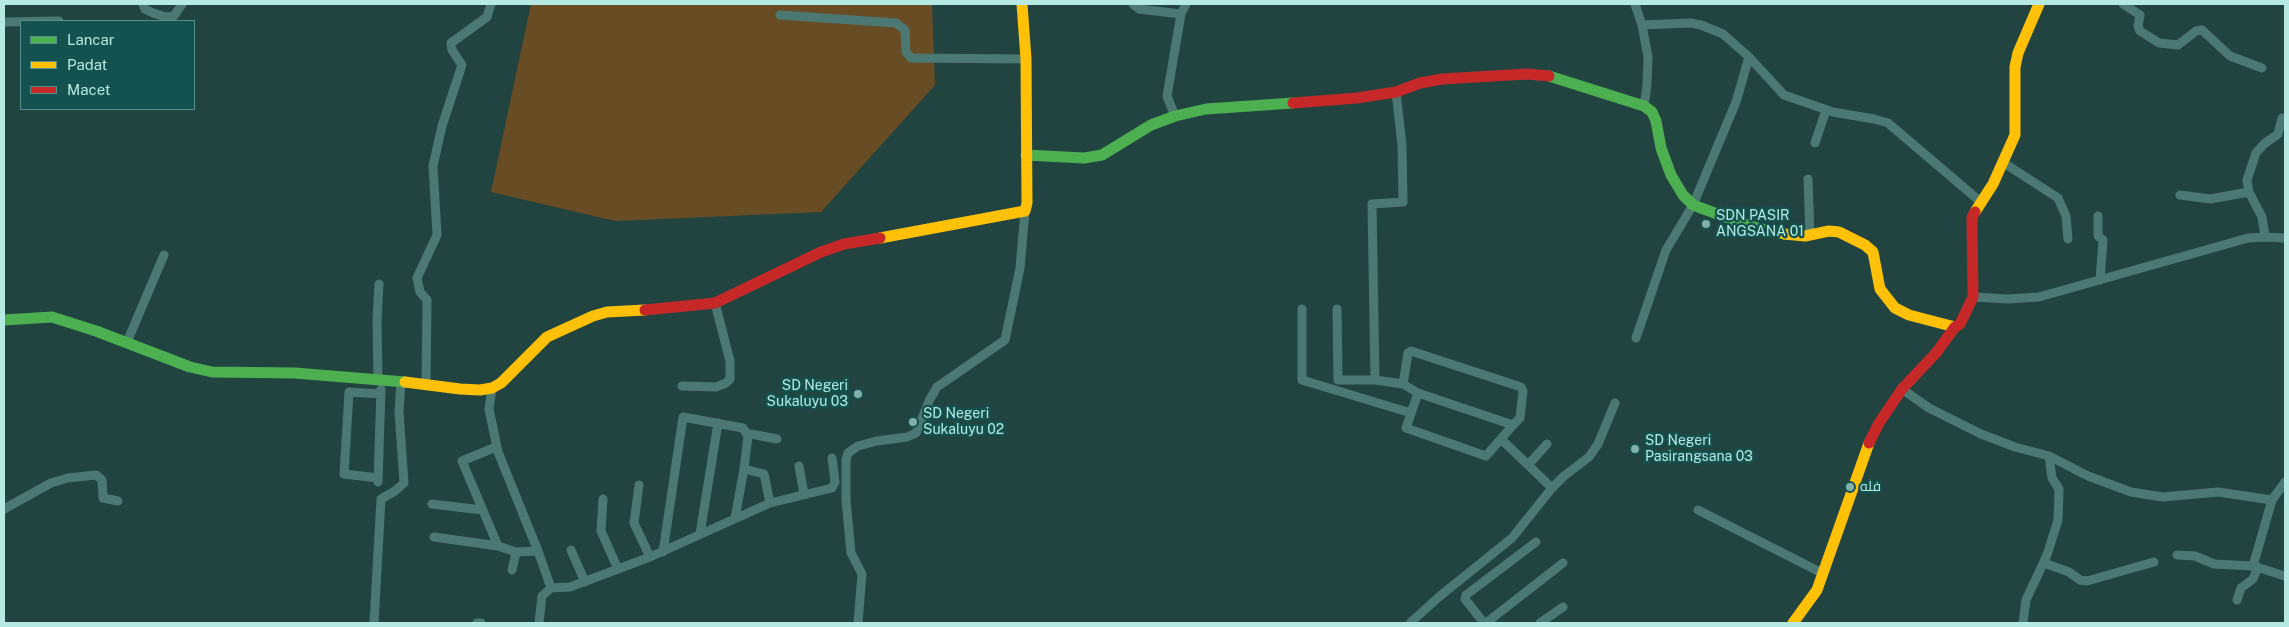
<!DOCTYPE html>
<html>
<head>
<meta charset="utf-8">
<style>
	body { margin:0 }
	#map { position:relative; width:2289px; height:627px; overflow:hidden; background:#214441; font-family:"Public Sans",sans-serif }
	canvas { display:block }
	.frame { position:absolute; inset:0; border:5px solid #b7e9e3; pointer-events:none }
	.legend { position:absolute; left:20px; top:20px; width:175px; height:90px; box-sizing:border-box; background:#13524e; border:1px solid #558e8a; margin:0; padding:6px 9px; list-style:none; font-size:15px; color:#b7e9e3 }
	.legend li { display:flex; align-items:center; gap:10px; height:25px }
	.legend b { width:25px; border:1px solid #558e8a }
</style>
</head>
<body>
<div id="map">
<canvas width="2289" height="627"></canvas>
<div class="frame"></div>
<ul class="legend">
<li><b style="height:6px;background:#4caf50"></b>Lancar</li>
<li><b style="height:6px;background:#ffc107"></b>Padat</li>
<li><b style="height:6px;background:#c62828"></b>Macet</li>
</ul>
</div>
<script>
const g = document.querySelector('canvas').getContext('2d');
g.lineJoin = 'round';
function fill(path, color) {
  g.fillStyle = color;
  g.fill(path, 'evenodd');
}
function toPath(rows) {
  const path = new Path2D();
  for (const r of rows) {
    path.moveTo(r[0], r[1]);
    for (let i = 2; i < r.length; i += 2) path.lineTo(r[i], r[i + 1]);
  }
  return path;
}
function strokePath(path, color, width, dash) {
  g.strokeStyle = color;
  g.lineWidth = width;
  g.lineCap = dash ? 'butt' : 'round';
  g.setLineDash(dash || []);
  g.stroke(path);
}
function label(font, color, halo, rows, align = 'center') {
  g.font = font + ' "Public Sans",Cairo,sans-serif';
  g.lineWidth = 4.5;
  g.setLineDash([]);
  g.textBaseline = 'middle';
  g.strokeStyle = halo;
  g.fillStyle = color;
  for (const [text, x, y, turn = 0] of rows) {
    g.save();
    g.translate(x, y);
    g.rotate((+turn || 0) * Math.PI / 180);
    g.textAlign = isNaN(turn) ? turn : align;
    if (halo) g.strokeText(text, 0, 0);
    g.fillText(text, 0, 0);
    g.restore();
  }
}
fill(toPath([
	[531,4,932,4,935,85,821,212,615,221,491,192]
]), '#684c24');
strokePath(toPath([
	[143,4,145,9,153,13,166,17,174,16,182,4],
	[1133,4,1139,9,1181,14],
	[1635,4,1642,25,1648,57,1647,85,1644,106],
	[2123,4,2140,15,2138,26,2140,31,2159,43,2178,45,2196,31,2202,30,2230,56,2262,68],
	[780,15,896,23,905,30,906,52,911,58,1026,59],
	[4,22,59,21],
	[1642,25,1690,23,1701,25,1723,34,1749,57,1784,95,1833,112,1874,119,1888,123,1982,203],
	[1396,92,1402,145,1403,202,1372,204,1375,380,1403,384],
	[1175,116,1167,96,1181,14,1186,4],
	[1815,143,1826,110],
	[2004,163,2058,198,2066,216,2068,239],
	[1808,179,1810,236],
	[2180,195,2210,199,2249,192],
	[2098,216,2098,236,2103,240,2100,280],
	[2265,237,2262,217,2249,192,2247,180,2256,153,2264,144,2278,134,2282,118],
	[1973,297,2008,299,2039,297,2248,238,2265,237,2285,238],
	[1302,309,1302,380,1411,413],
	[1337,309,1338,380,1375,380],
	[1636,338,1666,250,1693,205,1736,102,1749,57],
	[127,342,164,255],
	[378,380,377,320,379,284],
	[426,384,427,300,420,292,417,278,437,235,433,166,442,126,462,65,452,50,451,43,487,17,491,4],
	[682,386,716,387,726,383,730,379,730,361,715,303],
	[492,388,489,409,498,452,538,551,551,588,570,587,650,557,770,503,832,488,835,482,832,458],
	[1902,389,1929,408,1981,434,2015,447,2049,456,2088,476,2131,492,2163,497,2218,492,2272,500],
	[1418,393,1513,425,1486,456,1406,428,1418,393,1403,384,1408,353,1411,351,1521,387,1523,391,1520,418,1513,425],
	[1501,439,1552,488],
	[496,447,462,461,498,546,516,552],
	[1528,465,1547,444],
	[799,466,804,494],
	[378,478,344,474,349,392,381,394],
	[378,482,381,389],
	[2285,482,2272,500,2253,566,2285,576],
	[639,485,634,523,650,557],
	[603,499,601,531,618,569],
	[770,503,764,474,744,469,748,436,751,434,777,439],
	[432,504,482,510],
	[4,509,51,483,68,478,96,475,102,480,103,498,118,501],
	[1698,510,1822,573],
	[735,518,744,469],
	[700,534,718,423],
	[434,537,498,546],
	[571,550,585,582],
	[663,552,683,417,743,428,748,436],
	[2177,555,2195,556,2214,564,2253,566],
	[2044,563,2069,572,2080,580,2087,581,2154,562],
	[512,570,516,552,538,551],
	[2237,600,2241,588,2253,579,2258,567],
	[374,623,381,499,395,491,404,483,399,412,401,382],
	[477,623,481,623],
	[539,623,542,596,551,588],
	[858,623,862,574,851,553,846,500,846,460,848,453,858,446,877,441,907,437,916,433,930,399,937,387,1005,340,1020,268,1025,211],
	[1410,623,1440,596,1512,538,1552,488,1564,476,1589,457,1598,444,1615,403],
	[1484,623,1465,599,1466,595,1536,542],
	[1486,623,1563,563],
	[1540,623,1563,607],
	[2023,623,2026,600,2047,555,2058,520,2059,489,2052,478,2049,456]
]), '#4c7874', 9);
strokePath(toPath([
	[1549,76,1644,106,1652,112,1656,121,1661,148,1671,175,1683,195,1693,205,1750,226,1784,234],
	[1026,155,1084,158,1102,155,1151,125,1175,116,1206,109,1293,103],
	[4,320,52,317,96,331,190,367,212,372,295,373,405,382]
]), '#4caf50', 11);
strokePath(toPath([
	[1975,212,1993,184,2015,135,2015,67,2018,53,2039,4],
	[1784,234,1805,236,1829,231,1839,232,1865,245,1873,252,1880,289,1895,308,1909,315,1955,327],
	[880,238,1025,211,1027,203,1026,59,1022,4],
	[405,382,460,389,480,390,492,388,501,383,547,337,593,316,607,312,645,310],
	[1793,623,1817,590,1869,443]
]), '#ffc107', 11);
strokePath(toPath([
	[1293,103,1357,98,1396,92,1420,83,1442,79,1527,74,1549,76],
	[645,310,715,303,821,252,844,244,880,238],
	[1869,443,1879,423,1902,389,1936,353,1955,327,1960,324,1973,297,1972,217,1975,212]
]), '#c62828', 11);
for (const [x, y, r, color] of [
	[1706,224,5,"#82afaa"],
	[858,394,5,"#82afaa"],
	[913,422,5,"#82afaa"],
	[1635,449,5,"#82afaa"],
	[1850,487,5,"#82afaa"]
]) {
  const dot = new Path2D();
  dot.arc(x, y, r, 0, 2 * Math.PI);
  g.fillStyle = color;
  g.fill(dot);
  strokePath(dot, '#13524e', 2);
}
label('14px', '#b7e9e3', '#13524e', [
	["SDN PASIR",1716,216],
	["ANGSANA 01",1716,232],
	["SD Negeri",848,386,"right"],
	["Sukaluyu 03",848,402,"right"],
	["SD Negeri",923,414],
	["Sukaluyu 02",923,430],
	["SD Negeri",1645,441],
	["Pasirangsana 03",1645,457],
	["فله",1860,487]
], 'left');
</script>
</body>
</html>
